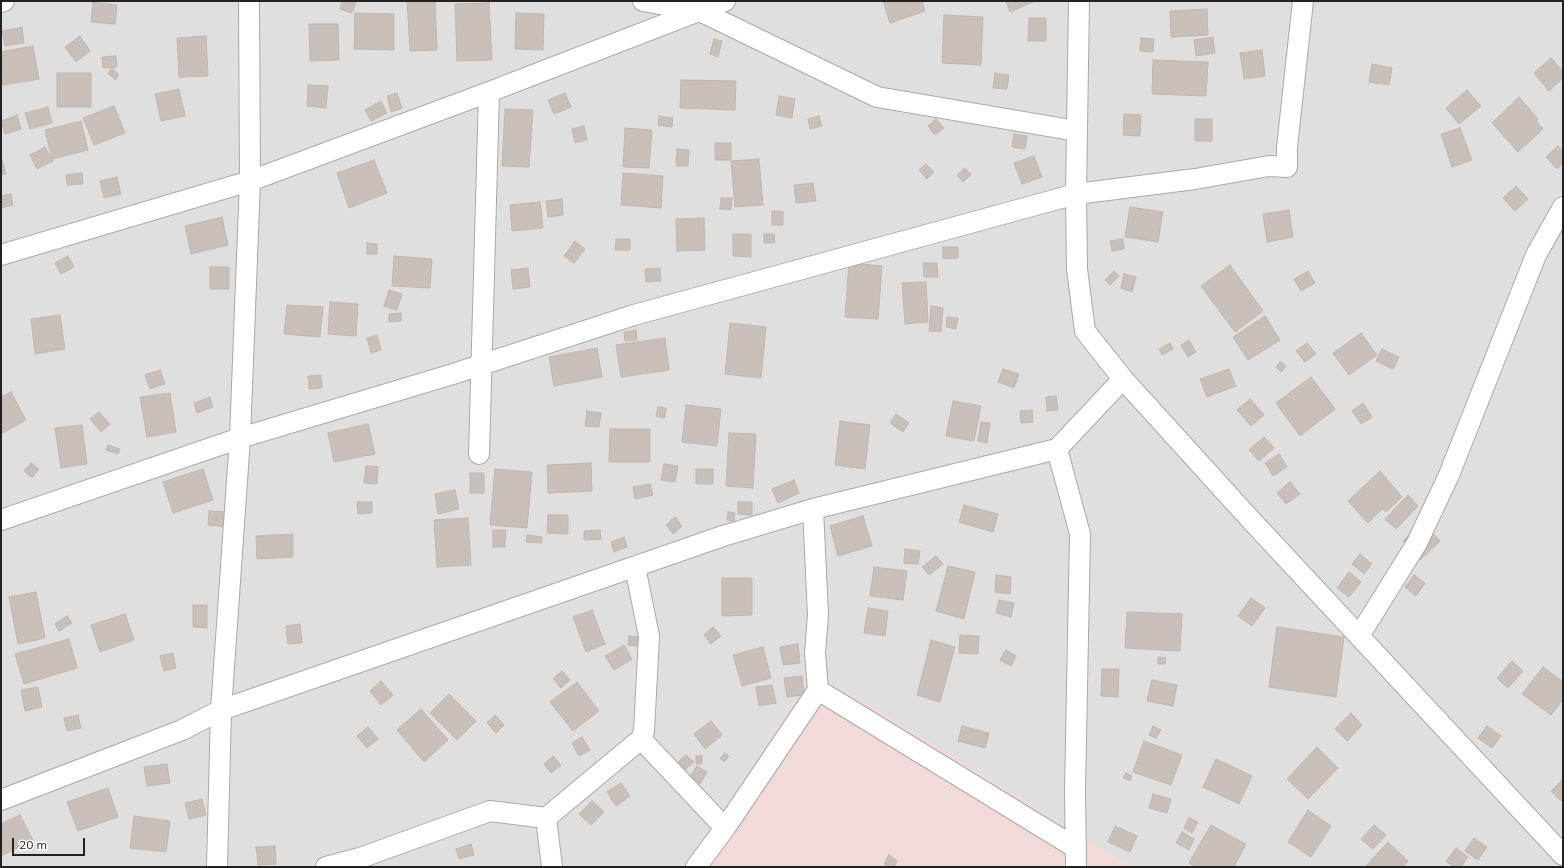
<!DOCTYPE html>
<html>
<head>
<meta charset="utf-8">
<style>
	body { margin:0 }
	#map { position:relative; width:1564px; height:868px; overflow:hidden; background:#f2efe9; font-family:Mulish,sans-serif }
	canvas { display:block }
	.frame { position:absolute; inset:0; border:2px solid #222; pointer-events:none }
	.scale { position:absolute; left:12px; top:838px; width:73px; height:18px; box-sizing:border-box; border:2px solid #222; border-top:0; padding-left:5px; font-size:12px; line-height:14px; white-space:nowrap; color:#222; -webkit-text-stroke:3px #fff; paint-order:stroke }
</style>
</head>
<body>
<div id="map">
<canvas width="1564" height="868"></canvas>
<div class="frame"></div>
<div class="scale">20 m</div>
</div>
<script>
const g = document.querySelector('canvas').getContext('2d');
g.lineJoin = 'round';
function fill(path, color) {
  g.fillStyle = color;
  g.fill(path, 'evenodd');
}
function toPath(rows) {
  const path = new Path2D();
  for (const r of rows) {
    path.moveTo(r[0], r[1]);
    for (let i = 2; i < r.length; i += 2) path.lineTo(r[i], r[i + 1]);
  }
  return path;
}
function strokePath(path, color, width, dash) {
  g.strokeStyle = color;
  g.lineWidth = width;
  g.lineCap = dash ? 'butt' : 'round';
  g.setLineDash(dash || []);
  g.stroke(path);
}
fill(toPath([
	[1,1,1563,1,1563,867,1,867]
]), '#e0dfdf');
fill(toPath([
	[850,693,1132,867,685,867,796,699]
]), '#f2dad9');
const building = toPath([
	[342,1,356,2,352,13,340,9,342,1],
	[407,1,435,1,437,50,410,51,407,1],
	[883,1,922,1,925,11,890,23,883,1],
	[1006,1,1035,1,1010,12,1006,1],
	[93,2,117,5,115,24,91,22,93,2],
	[489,3,492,60,457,61,455,4,489,3],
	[1207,9,1208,35,1171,37,1170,11,1207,9],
	[355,13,394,14,394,50,354,49,355,13],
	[516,13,544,14,543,50,515,49,516,13],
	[944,15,983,17,981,65,942,63,944,15],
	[1029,18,1046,18,1046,41,1028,41,1029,18],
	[309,24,338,24,339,60,310,61,309,24],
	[22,27,24,43,5,46,2,31,22,27],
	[80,36,90,51,76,62,65,47,80,36],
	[206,36,208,76,179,77,177,38,206,36],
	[1213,37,1215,53,1196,56,1194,40,1213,37],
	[1141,38,1154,39,1153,52,1140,51,1141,38],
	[714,39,722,41,718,57,710,54,714,39],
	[33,46,39,79,3,85,1,73,1,52,33,46],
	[1262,50,1265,76,1244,79,1240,53,1262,50],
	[116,56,117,67,103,68,102,57,116,56],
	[1551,58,1563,72,1563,78,1549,91,1534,73,1551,58],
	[1153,60,1208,62,1206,96,1152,94,1153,60],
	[1372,64,1392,68,1389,85,1369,82,1372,64],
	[112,68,119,75,115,80,108,73,112,68],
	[57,73,91,73,91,107,57,107,57,73],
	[995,73,1009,75,1007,89,993,88,995,73],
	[681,80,736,81,735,110,680,108,681,80],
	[308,85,328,86,326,108,307,106,308,85],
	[179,89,185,116,161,121,155,94,179,89],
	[1467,90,1481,106,1459,124,1446,108,1467,90],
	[397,93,402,108,391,112,387,96,397,93],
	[565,93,571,107,554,114,548,100,565,93],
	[779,96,795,99,792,118,776,115,779,96],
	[1519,97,1538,119,1536,121,1543,129,1518,152,1492,123,1519,97],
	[381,101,387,113,371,121,365,110,381,101],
	[114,106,125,133,94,145,83,118,114,106],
	[48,107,52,123,30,129,25,113,48,107],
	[505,109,533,110,529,167,502,166,505,109],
	[1124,114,1141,115,1140,136,1123,135,1124,114],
	[17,115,21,129,5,134,1,121,17,115],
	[659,116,673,118,672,127,658,125,659,116],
	[819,116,822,126,810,129,808,119,819,116],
	[936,119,944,128,935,135,928,126,936,119],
	[1195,119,1212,119,1212,141,1195,141,1195,119],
	[81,121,88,150,52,159,45,130,81,121],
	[584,126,587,140,575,143,572,129,584,126],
	[625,128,652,130,649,168,623,167,625,128],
	[1460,128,1472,160,1452,167,1441,134,1460,128],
	[1014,134,1027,136,1025,149,1012,147,1014,134],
	[715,143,731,143,731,160,715,160,715,143],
	[1558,146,1563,152,1563,163,1557,169,1546,157,1558,146],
	[45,147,53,161,37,169,30,155,45,147],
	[677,149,689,150,688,166,676,166,677,149],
	[1034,156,1042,177,1022,184,1014,163,1034,156],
	[1,157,6,174,1,175,1,157],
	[759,159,763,205,735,207,731,161,759,159],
	[374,160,387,193,349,208,337,173,374,160],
	[926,164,934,172,927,179,919,170,926,164],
	[965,168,971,175,963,182,957,175,965,168],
	[82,173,83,184,67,185,66,175,82,173],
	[623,173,663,176,661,208,621,205,623,173],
	[117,177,121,194,104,198,100,181,117,177],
	[813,183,816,201,796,203,794,185,813,183],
	[1516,186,1528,199,1515,211,1503,198,1516,186],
	[11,194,13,205,1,208,1,196,11,194],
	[721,198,732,198,731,210,720,209,721,198],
	[562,199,563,215,548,217,546,201,562,199],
	[540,202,543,228,512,231,510,205,540,202],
	[1130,207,1163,212,1158,242,1125,237,1130,207],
	[1289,210,1293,237,1267,242,1263,214,1289,210],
	[772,211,783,211,783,225,772,225,772,211],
	[222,217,228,245,191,254,185,226,222,217],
	[704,218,705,250,677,251,676,219,704,218],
	[733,234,751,234,751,257,733,256,733,234],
	[764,234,774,234,775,243,764,243,764,234],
	[616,239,630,239,630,250,615,250,616,239],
	[1123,239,1124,249,1112,251,1110,241,1123,239],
	[575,241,585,249,574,263,564,256,575,241],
	[367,243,377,244,377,254,367,254,367,243],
	[943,247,958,247,958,258,943,259,943,247],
	[68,256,74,267,61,274,55,263,68,256],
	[394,256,432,259,430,288,392,286,394,256],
	[849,263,882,266,878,319,845,317,849,263],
	[923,263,937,263,938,277,924,277,923,263],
	[1230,265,1263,311,1235,332,1201,286,1230,265],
	[210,267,229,267,229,289,210,289,210,267],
	[528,268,530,287,513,289,511,270,528,268],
	[660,268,661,281,646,282,645,269,660,268],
	[1114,271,1119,276,1110,285,1105,280,1114,271],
	[1308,271,1315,283,1301,291,1294,279,1308,271],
	[1124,274,1136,277,1132,292,1121,288,1124,274],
	[926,282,928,322,905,324,902,283,926,282],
	[389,290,402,294,397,310,384,306,389,290],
	[330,302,358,304,356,336,328,334,330,302],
	[287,305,323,307,320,337,284,334,287,305],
	[931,306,943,308,941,332,929,331,931,306],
	[401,313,401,321,389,322,389,314,401,313],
	[60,315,65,349,35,354,31,319,60,315],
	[1265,316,1280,340,1248,360,1233,337,1265,316],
	[947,317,958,318,956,329,946,327,947,317],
	[730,323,766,327,761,378,725,374,730,323],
	[636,330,637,340,625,341,624,332,636,330],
	[1361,333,1377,355,1349,375,1333,353,1361,333],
	[377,335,381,350,371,353,367,338,377,335],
	[665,338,669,370,621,377,616,345,665,338],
	[1189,340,1196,352,1188,357,1181,345,1189,340],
	[1170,343,1173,349,1162,355,1159,349,1170,343],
	[1307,343,1316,354,1305,362,1296,351,1307,343],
	[597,348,602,377,554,386,549,357,597,348],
	[1382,349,1399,357,1393,369,1376,361,1382,349],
	[1280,362,1286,366,1281,372,1276,367,1280,362],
	[1003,369,1019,374,1014,388,998,382,1003,369],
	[1229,369,1236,386,1207,397,1200,379,1229,369],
	[160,370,165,384,150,389,145,375,160,370],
	[321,375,322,388,309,389,308,376,321,375],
	[1311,377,1335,409,1300,436,1276,403,1311,377],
	[11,392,26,420,1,434,1,397,11,392],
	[170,393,176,432,147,437,140,397,170,393],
	[1056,396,1058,410,1047,411,1046,397,1056,396],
	[210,397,213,407,197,413,194,403,210,397],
	[1250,399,1264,415,1251,426,1237,410,1250,399],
	[953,401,981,406,974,441,946,436,953,401],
	[1363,403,1372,417,1361,424,1352,411,1363,403],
	[686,405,721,409,717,446,682,442,686,405],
	[658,407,666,408,665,418,656,416,658,407],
	[1032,410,1033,422,1021,423,1020,411,1032,410],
	[587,411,601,413,599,427,585,426,587,411],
	[99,412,110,424,101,432,90,419,99,412],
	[896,414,909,423,903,432,890,423,896,414],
	[840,421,870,425,865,469,835,465,840,421],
	[981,422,990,423,987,443,978,441,981,422],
	[368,424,375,454,334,462,328,433,368,424],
	[82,425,87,464,61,468,55,428,82,425],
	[610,429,650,429,650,462,609,462,610,429],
	[729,433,756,434,753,488,726,486,729,433],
	[1264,437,1274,448,1259,461,1249,450,1264,437],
	[108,445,120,449,118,454,106,450,108,445],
	[1279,454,1287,467,1273,476,1265,463,1279,454],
	[31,463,39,469,32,478,24,471,31,463],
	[591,463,592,491,548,493,547,465,591,463],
	[664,464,678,466,675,482,661,480,664,464],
	[366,466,378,467,377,484,364,483,366,466],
	[203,469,213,500,173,513,163,482,203,469],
	[495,469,532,472,527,528,490,525,495,469],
	[696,469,713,469,713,484,696,484,696,469],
	[1380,471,1402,497,1386,512,1382,509,1368,523,1348,501,1380,471],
	[470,473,484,473,484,493,470,493,470,473],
	[794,480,799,493,778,503,772,489,794,480],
	[1290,482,1300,494,1286,504,1277,493,1290,482],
	[650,484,653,495,635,499,633,487,650,484],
	[455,490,459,509,438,514,435,494,455,490],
	[1408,495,1418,506,1396,529,1385,519,1408,495],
	[357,502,372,502,372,513,358,514,357,502],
	[738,502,752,502,752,515,738,514,738,502],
	[964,505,998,514,993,532,959,522,964,505],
	[209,511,228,512,227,527,208,525,209,511],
	[728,512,735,513,734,521,727,520,728,512],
	[548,515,568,515,568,534,547,533,548,515],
	[863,516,872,546,838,556,830,526,863,516],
	[675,517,682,526,673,534,666,525,675,517],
	[468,518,471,565,437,567,434,520,468,518],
	[1423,522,1440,541,1420,560,1403,541,1423,522],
	[493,530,506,530,505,547,493,547,493,530],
	[600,530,601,539,584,540,584,531,600,530],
	[293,534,293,557,257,559,256,536,293,534],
	[527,535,542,537,542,543,526,542,527,535],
	[624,537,627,547,614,552,611,542,624,537],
	[905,549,920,551,918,564,904,563,905,549],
	[1360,554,1372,564,1364,574,1352,564,1360,554],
	[936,556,943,564,929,575,922,567,936,556],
	[948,566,975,572,964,619,936,611,948,566],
	[874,567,907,571,903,600,870,596,874,567],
	[1349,572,1361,582,1349,597,1337,588,1349,572],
	[996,575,1011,577,1010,594,995,592,996,575],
	[1414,575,1425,583,1416,596,1405,587,1414,575],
	[722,578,752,578,752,615,722,616,722,578],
	[36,592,45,638,18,644,9,597,36,592],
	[1251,598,1265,608,1252,626,1238,616,1251,598],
	[999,600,1014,603,1011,617,996,613,999,600],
	[193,605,207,605,207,628,193,627,193,605],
	[868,608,888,611,885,636,864,633,868,608],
	[592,610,605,644,586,652,573,617,592,610],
	[1127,612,1182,614,1180,651,1125,648,1127,612],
	[125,614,134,640,100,652,91,625,125,614],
	[67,616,72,623,59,631,55,624,67,616],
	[300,624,302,643,288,644,286,626,300,624],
	[713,627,721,636,711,644,704,635,713,627],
	[1277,627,1344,637,1336,697,1269,687,1277,627],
	[960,635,979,636,978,654,959,653,960,635],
	[629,636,639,637,638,646,628,645,629,636],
	[69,639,77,668,24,684,15,654,69,639],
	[931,640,955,647,940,702,917,695,931,640],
	[798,644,800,663,783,665,780,647,798,644],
	[624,645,632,659,614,670,605,656,624,645],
	[763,647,771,678,742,686,733,655,763,647],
	[1006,650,1016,656,1011,666,1000,660,1006,650],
	[173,653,176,668,164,671,160,656,173,653],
	[1158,657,1166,658,1165,664,1158,664,1158,657],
	[1512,661,1523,671,1508,688,1497,678,1512,661],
	[1543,667,1563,682,1563,699,1551,715,1522,694,1543,667],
	[1102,669,1119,669,1118,697,1101,696,1102,669],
	[562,671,570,680,561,688,553,679,562,671],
	[802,676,804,695,787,697,784,678,802,676],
	[1152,680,1177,685,1173,706,1147,701,1152,680],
	[381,681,393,695,381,705,370,691,381,681],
	[577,682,599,711,573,731,550,702,577,682],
	[772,685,776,703,759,706,756,687,772,685],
	[38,687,42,707,25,711,21,690,38,687],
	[449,694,476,721,457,740,430,713,449,694],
	[421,709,448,740,424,762,397,730,421,709],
	[1351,713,1362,725,1347,741,1335,729,1351,713],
	[78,715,81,728,67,731,64,718,78,715],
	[495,715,504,725,496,733,487,723,495,715],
	[711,721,722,735,705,749,694,734,711,721],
	[962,726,989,733,985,748,958,741,962,726],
	[1153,726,1161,730,1156,738,1149,735,1153,726],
	[1487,726,1501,736,1492,748,1478,738,1487,726],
	[368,727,378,739,367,748,357,736,368,727],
	[582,737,590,750,579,756,572,743,582,737],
	[1144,741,1182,755,1171,785,1133,772,1144,741],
	[1317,747,1338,768,1308,799,1287,779,1317,747],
	[725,753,729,756,724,762,720,758,725,753],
	[686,755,694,762,685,770,678,762,686,755],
	[553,756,561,765,551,773,544,764,553,756],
	[696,756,702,756,702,764,696,764,696,756],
	[1216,759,1252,776,1239,804,1203,787,1216,759],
	[167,764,170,783,147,786,144,767,167,764],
	[697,766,707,772,700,784,690,777,697,766],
	[1126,773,1132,776,1130,781,1123,778,1126,773],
	[1562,780,1563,799,1561,801,1551,791,1562,780],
	[621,783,630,796,616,806,607,792,621,783],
	[108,788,118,817,78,831,67,802,108,788],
	[1153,794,1171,799,1167,813,1149,808,1153,794],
	[202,799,206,815,189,819,185,803,202,799],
	[592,801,604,812,591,825,579,814,592,801],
	[1308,810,1331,826,1311,857,1288,842,1308,810],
	[20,815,33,840,1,856,1,824,20,815],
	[134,816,170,821,166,852,130,848,134,816],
	[1189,818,1198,822,1192,833,1184,828,1189,818],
	[1211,825,1246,844,1234,867,1196,867,1189,863,1211,825],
	[1374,825,1386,835,1373,849,1361,839,1374,825],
	[1115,826,1137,836,1130,852,1108,842,1115,826],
	[1182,832,1194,839,1189,850,1176,843,1182,832],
	[1474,838,1487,847,1478,860,1465,851,1474,838],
	[1388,842,1408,861,1403,867,1365,867,1388,842],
	[471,844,474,855,459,859,456,849,471,844],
	[275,846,276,864,258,865,256,847,275,846],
	[1456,848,1468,857,1461,867,1454,867,1446,861,1456,848],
	[889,855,897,861,894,867,889,867,884,864,889,855]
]);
fill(building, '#c7bfb8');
strokePath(building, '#c4b6ab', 1);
const minor = toPath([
	[643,1,700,11,877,97,1077,131],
	[1079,1,1076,194,1077,269,1085,331,1123,379,1250,519,1563,855],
	[1,2,4,1],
	[1,255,250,181,489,92,725,1],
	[1057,449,1080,534,1075,791,1076,867],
	[479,454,489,92],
	[1,520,240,438,453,374,634,315,1076,194,1195,179,1269,166,1287,167,1287,147,1303,1],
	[1359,636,1417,543,1449,475,1536,255,1563,207],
	[818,690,1076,848],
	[641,739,725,828],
	[1,800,182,730,221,710,723,536,813,509,1057,449,1123,379],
	[546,818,552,867],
	[217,867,221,710,240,438,250,181,249,1],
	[326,867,360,858,490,811,546,818,641,739,644,731,649,636,635,567],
	[696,867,725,828,818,690,815,653,818,615,813,509]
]);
strokePath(minor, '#a9a9a9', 22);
strokePath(minor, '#fff', 20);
</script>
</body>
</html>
